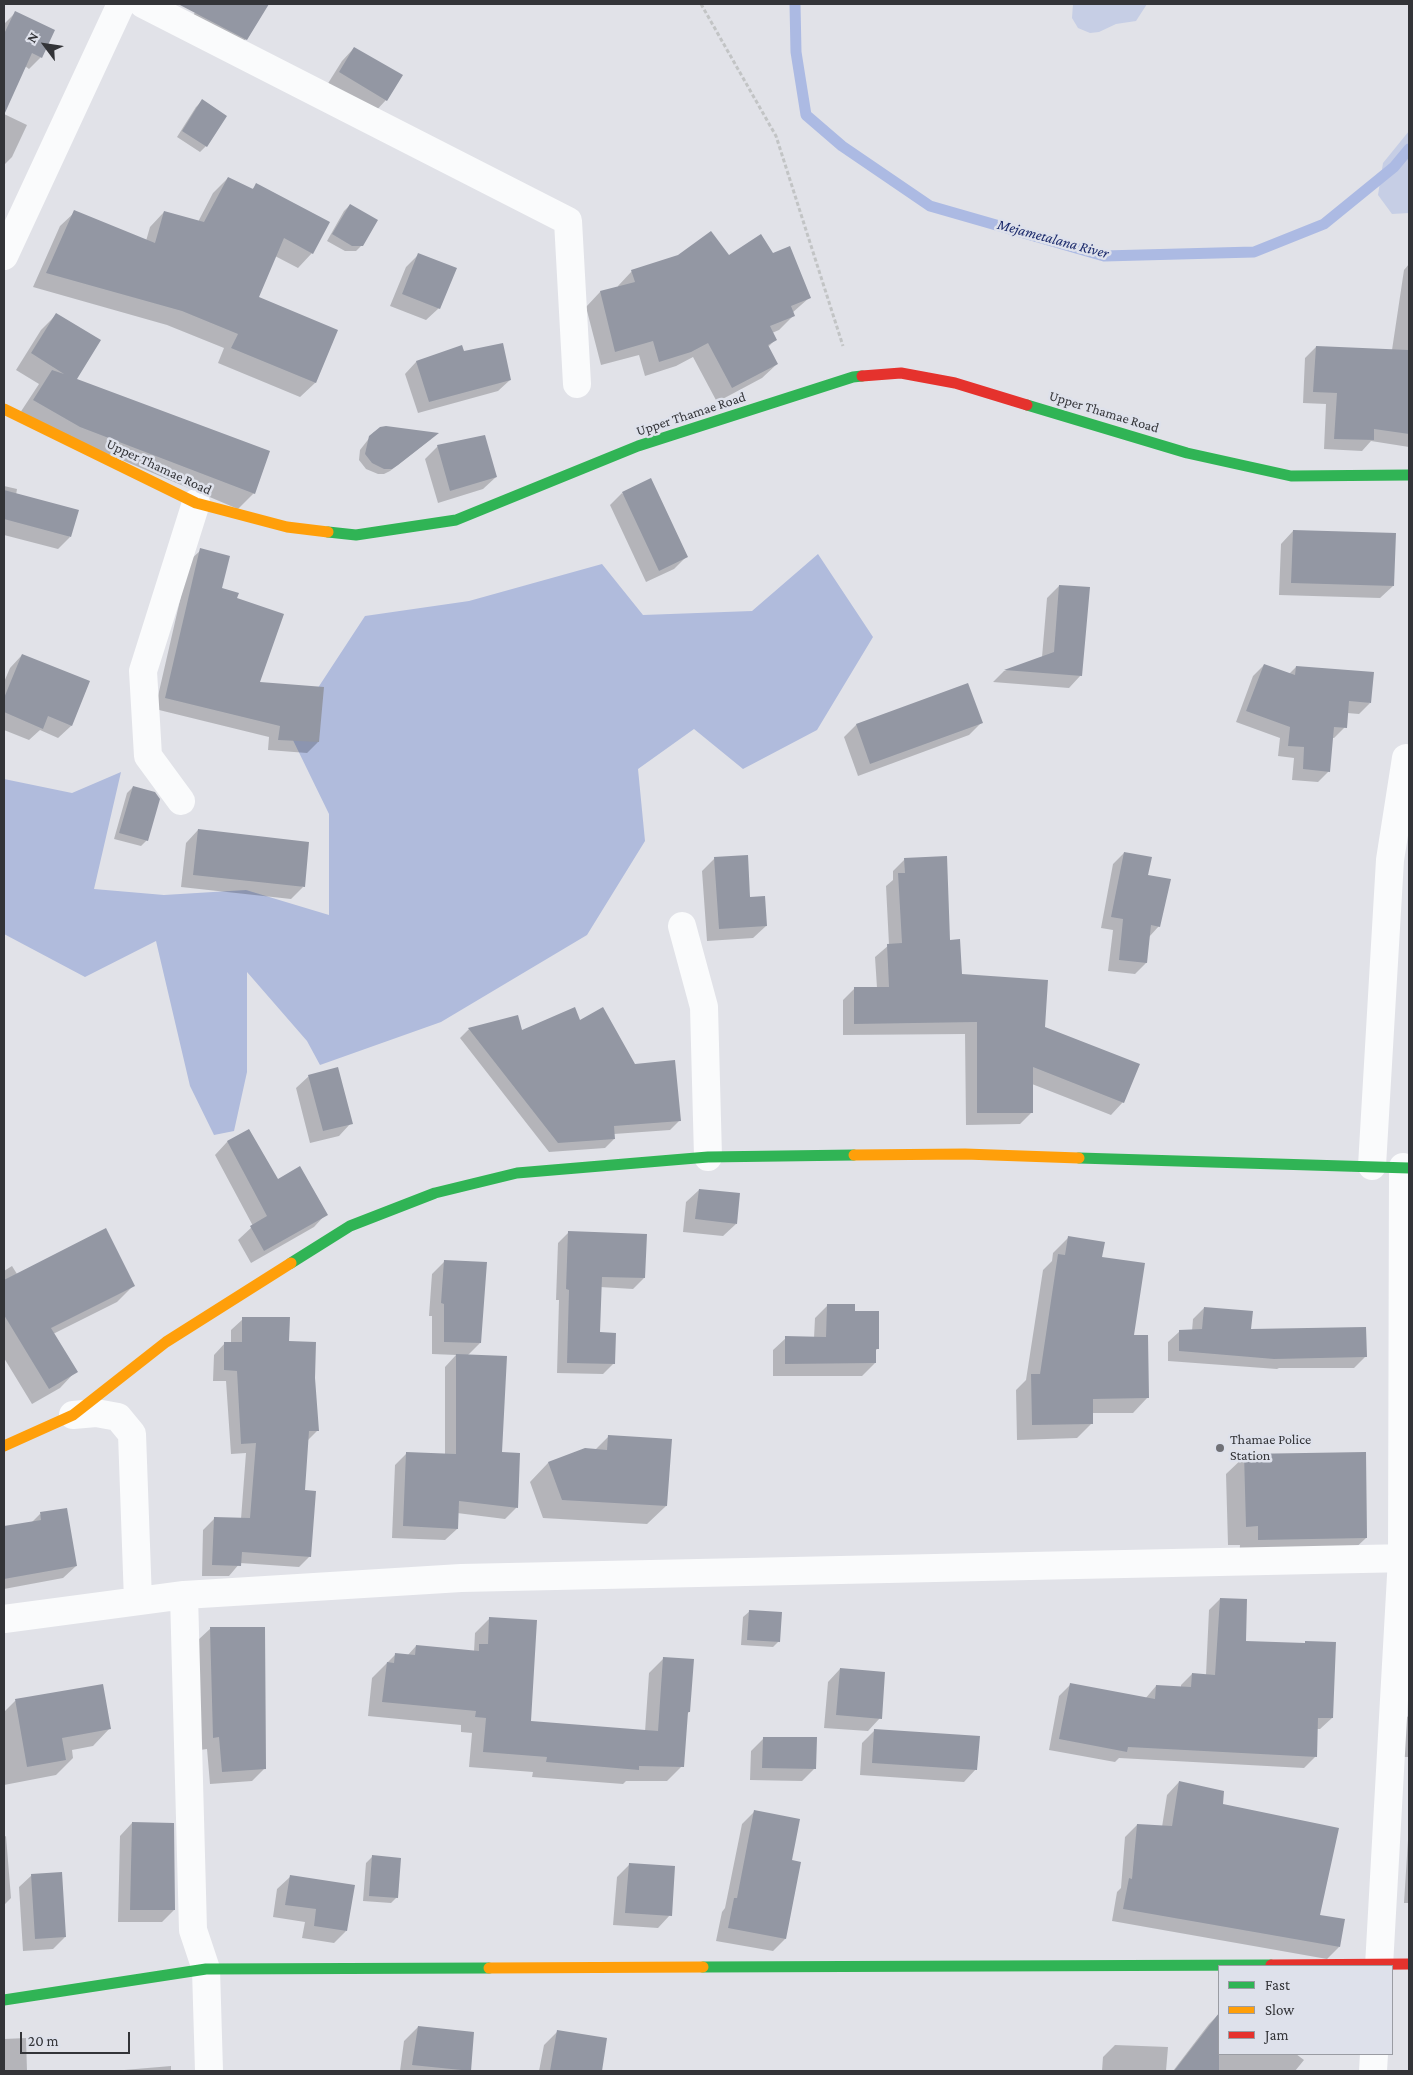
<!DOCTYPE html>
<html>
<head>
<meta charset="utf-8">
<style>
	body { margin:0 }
	#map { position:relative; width:1413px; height:2075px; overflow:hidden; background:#e1e2e8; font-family:"Crimson Pro",serif }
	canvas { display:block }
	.frame { position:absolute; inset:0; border:5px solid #333438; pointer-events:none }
	.legend { position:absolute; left:1218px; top:1965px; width:175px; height:90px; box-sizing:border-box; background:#dee1eb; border:1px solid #9a9ca3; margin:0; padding:6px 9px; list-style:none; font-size:15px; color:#333438 }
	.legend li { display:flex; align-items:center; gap:10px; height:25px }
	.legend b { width:25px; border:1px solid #9a9ca3 }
	.north { position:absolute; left:20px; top:20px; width:50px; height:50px; -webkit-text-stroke:4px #dee1eb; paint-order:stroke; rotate:301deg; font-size:14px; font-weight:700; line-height:20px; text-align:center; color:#333438 }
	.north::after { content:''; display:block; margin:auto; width:18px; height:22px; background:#333438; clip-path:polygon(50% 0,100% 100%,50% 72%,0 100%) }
	.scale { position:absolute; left:20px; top:2032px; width:110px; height:22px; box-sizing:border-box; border:2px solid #333438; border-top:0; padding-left:6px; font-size:15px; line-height:18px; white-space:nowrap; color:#333438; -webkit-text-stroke:4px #dee1eb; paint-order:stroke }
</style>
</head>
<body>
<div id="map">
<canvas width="1413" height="2075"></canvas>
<div class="frame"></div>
<ul class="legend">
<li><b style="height:6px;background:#30b455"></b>Fast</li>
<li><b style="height:6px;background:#ff9f0a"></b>Slow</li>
<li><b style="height:6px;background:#e5322d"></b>Jam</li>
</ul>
<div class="north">N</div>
<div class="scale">20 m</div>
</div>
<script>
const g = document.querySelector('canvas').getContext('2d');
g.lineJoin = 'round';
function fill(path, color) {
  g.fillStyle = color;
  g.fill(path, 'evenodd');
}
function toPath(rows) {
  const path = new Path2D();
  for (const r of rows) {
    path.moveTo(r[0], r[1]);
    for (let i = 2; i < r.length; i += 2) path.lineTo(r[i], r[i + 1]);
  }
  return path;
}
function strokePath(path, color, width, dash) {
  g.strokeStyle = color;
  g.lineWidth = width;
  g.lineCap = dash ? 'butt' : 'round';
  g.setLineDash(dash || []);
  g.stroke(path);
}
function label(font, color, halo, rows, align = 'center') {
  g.font = font + ' "Crimson Pro",serif';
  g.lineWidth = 5;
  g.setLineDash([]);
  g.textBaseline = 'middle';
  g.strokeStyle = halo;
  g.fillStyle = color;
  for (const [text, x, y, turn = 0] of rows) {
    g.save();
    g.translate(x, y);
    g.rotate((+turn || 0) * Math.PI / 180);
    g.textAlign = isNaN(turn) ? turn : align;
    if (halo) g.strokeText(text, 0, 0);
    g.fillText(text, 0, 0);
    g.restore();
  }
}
fill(toPath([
	[1073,4,1147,4,1136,21,1116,24,1099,32,1090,33,1078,28,1072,18],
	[1409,131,1409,213,1392,214,1378,195,1383,163]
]), '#c6cee5');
fill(toPath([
	[818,554,873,637,817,730,743,769,694,729,638,769,645,841,587,935,441,1022,320,1065,307,1041,247,972,247,1072,234,1131,214,1135,190,1086,156,941,85,977,4,934,4,779,72,793,121,772,94,889,164,895,246,890,329,915,329,814,289,732,365,616,469,601,602,564,643,615,752,611]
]), '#b0bbdc');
fill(toPath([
	[200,4,267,4,246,39,234,52,186,27],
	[15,13,41,57,29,69,25,66,4,112,4,24],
	[354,48,386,100,374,113,327,85,342,61],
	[202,101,206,146,200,152,177,137,196,107],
	[4,114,27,125,12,157,4,165],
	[228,178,251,190,257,185,312,253,298,268,275,256,257,297,336,331,315,383,300,397,218,363,224,348,167,325,33,287,60,226,75,212,146,241,150,227,164,212,198,222,213,193],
	[350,205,362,245,356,251,345,251,327,241,344,211],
	[419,254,439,308,426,320,390,306,406,267],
	[773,254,809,298,792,313,793,316,779,330,772,333,776,339,768,347,777,364,762,378,717,402,693,357,676,366,645,376,639,355,601,365,586,307,600,292,618,287,618,286,632,271,729,257],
	[1409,264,1409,447,1371,441,1362,451,1324,449,1326,404,1303,403,1305,358,1316,347,1392,350,1404,270],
	[57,314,75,380,254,493,238,509,18,416,39,384,16,370,41,330],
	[461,347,464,353,510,380,498,391,418,413,405,374,416,362],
	[387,428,431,439,390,471,384,474,378,474,366,469,359,460,360,450,374,432],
	[438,446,496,477,483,489,438,503,425,459],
	[4,486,17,489,16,495,70,537,58,549,4,535],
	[622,493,686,557,674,569,646,582,610,505],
	[1293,531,1393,586,1380,598,1279,595,1281,544],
	[201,550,220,589,236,599,258,683,318,742,307,753,268,750,269,737,155,709,189,561],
	[1059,586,1081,675,1069,688,993,682,1004,671,1042,657,1047,598],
	[22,655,89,682,71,726,58,738,40,730,29,740,4,730,4,682,10,668],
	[1264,665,1289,674,1296,667,1370,703,1359,714,1347,713,1345,727,1334,738,1332,738,1329,771,1318,782,1292,780,1294,758,1278,756,1280,738,1236,722,1253,676],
	[981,723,969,735,858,776,844,737,856,725],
	[133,787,147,840,141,846,114,839,127,793],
	[198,830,303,887,291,899,181,887,186,843],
	[1124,853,1147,876,1159,926,1149,937,1146,963,1135,974,1108,971,1113,930,1101,928,1113,864],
	[715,858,749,898,766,926,753,938,707,941,702,871],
	[905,859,949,941,961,975,1043,1028,1123,1102,1111,1115,1032,1084,1032,1112,1020,1124,966,1125,965,1034,843,1035,843,1000,855,988,877,988,875,957,889,945,886,886,893,880,893,871],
	[580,1022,634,1066,679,1121,670,1130,614,1134,614,1139,605,1148,549,1152,460,1038,469,1029,521,1032],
	[309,1076,351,1123,339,1136,310,1143,296,1088],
	[249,1130,278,1181,326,1214,314,1227,251,1263,238,1240,253,1226,215,1155,227,1142],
	[699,1190,736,1224,723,1236,683,1232,686,1202],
	[569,1232,644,1278,633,1289,600,1287,599,1333,614,1363,603,1374,557,1373,559,1300,556,1300,558,1243],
	[1069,1237,1101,1258,1133,1336,1148,1397,1133,1413,1092,1413,1092,1423,1077,1438,1017,1440,1016,1390,1026,1380,1043,1270,1052,1261,1053,1253],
	[445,1261,480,1343,467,1356,501,1453,519,1455,516,1508,505,1519,457,1513,457,1529,445,1540,392,1538,395,1465,406,1454,445,1455,445,1367,456,1355,432,1354,432,1316,429,1316,432,1274],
	[12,1266,17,1274,133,1286,117,1302,53,1334,76,1371,60,1388,32,1404,4,1358,4,1271],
	[828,1305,854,1313,878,1348,875,1351,875,1363,862,1376,773,1376,773,1350,786,1338,814,1338,815,1318],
	[1204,1308,1250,1330,1365,1357,1354,1368,1279,1368,1277,1369,1168,1361,1168,1342,1180,1331,1192,1331,1193,1319],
	[243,1319,288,1343,314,1378,318,1430,307,1441,303,1491,310,1556,299,1567,240,1563,229,1576,202,1576,203,1530,214,1519,241,1519,246,1453,231,1454,226,1381,213,1381,214,1355,225,1343,231,1343,231,1330],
	[609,1436,666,1506,647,1524,543,1518,530,1482,548,1463,585,1449,595,1450],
	[1245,1456,1366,1538,1347,1556,1239,1558,1240,1545,1228,1545,1226,1474],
	[40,1514,76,1566,63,1578,4,1589,4,1528,31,1523],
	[1220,1599,1244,1642,1332,1718,1320,1729,1317,1729,1315,1757,1304,1768,1119,1758,1115,1762,1049,1750,1059,1696,1070,1685,1145,1699,1156,1686,1181,1688,1181,1685,1192,1674,1206,1675,1209,1610],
	[750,1611,779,1641,773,1647,741,1645,743,1617],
	[490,1618,529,1722,645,1732,649,1673,664,1658,689,1712,687,1714,682,1766,667,1781,626,1781,623,1784,532,1777,533,1772,469,1767,472,1733,461,1732,461,1725,368,1716,372,1678,396,1654,407,1656,416,1646,474,1652,475,1633],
	[211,1628,264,1769,252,1781,210,1784,207,1749,200,1750,198,1640],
	[840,1669,880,1718,868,1731,824,1728,828,1682],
	[102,1685,110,1728,93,1746,72,1750,73,1758,56,1775,4,1785,4,1712,15,1701],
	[1409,1715,1409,1757,1395,1757,1397,1728],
	[875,1730,976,1769,964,1782,860,1775,862,1743],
	[764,1738,815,1768,802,1781,750,1780,751,1751],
	[1179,1782,1222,1805,1318,1916,1339,1947,1327,1959,1112,1921,1117,1892,1121,1888,1125,1837,1137,1825,1162,1827,1167,1795],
	[754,1812,791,1861,785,1939,773,1951,716,1941,722,1912,725,1908,742,1824],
	[132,1823,174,1910,162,1922,118,1922,120,1836],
	[1409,1824,1409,1903,1404,1903],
	[6,1836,11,1898,4,1905,4,1837],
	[372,1857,397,1897,391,1903,363,1901,366,1863],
	[629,1865,670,1915,658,1928,613,1925,617,1877],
	[32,1875,65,1937,53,1949,23,1951,19,1887],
	[290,1877,346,1931,334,1943,302,1938,305,1922,273,1917,277,1889],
	[1219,2014,1219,2054,1296,2054,1304,2060,1295,2071,1173,2071,1209,2024],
	[418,2027,473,2033,470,2071,400,2071,404,2041],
	[558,2031,606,2039,601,2071,539,2071,544,2045],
	[26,2038,27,2071,4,2071,4,2039],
	[1115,2045,1168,2047,1166,2071,1102,2071,1103,2057],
	[171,2066,171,2071,124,2071,124,2070]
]), '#0003');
strokePath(toPath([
	[795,4,796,52,806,115,842,146,930,206,1104,256,1254,252,1324,224,1394,167,1409,149]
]), '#acbae3', 11);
fill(toPath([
	[178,4,269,4,247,40],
	[15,11,55,30,42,58,32,53,4,115,4,34],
	[354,47,403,75,387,101,339,72],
	[202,99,227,116,207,147,182,131],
	[228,177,253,189,256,183,330,222,313,254,284,238,259,297,338,330,316,383,231,348,238,334,182,311,46,273,74,210,155,243,164,211,204,222],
	[350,204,378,220,363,246,352,246,332,234],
	[711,231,729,255,761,234,773,253,790,246,811,298,791,306,795,316,770,326,777,340,768,345,778,364,732,388,708,343,691,352,659,362,653,341,615,352,600,291,635,282,631,270,678,255],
	[418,253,457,268,440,309,402,294],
	[56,313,101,340,77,379,270,451,255,494,80,427,33,400,52,370,64,374,31,353],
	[503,343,511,380,429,402,416,361,462,345,464,351],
	[1316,346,1409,350,1409,434,1374,429,1374,440,1334,439,1337,393,1313,392],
	[386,426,439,433,398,465,392,469,384,469,372,463,365,454,369,436,380,427],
	[485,435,497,477,450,491,437,445],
	[651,478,688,557,659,571,622,492],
	[4,490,79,510,71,537,4,519],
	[1293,530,1396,533,1394,586,1291,583],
	[200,548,230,556,222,588,239,593,237,598,284,614,260,682,324,687,319,742,278,740,280,726,165,698],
	[1059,585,1090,587,1082,676,1004,670,1054,652],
	[22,654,90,681,72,726,48,716,43,729,4,712,4,698],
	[1264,664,1295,675,1296,666,1374,672,1371,703,1349,701,1347,728,1334,727,1330,772,1303,769,1304,747,1288,746,1290,727,1246,711],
	[968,683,983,723,870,764,856,724],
	[133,786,155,792,160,799,148,841,119,833],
	[198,829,309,842,305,887,193,875],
	[1124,852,1152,857,1148,875,1171,879,1160,927,1151,925,1147,963,1119,960,1123,919,1111,917],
	[748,855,750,897,765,896,767,926,719,929,714,857],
	[947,856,950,940,960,939,962,974,1048,980,1045,1027,1140,1064,1124,1103,1033,1067,1033,1113,977,1113,977,1022,854,1024,854,987,889,987,887,944,902,943,898,873,905,873,904,858],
	[575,1007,580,1020,603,1007,635,1064,675,1060,681,1121,614,1126,615,1139,558,1143,468,1028,518,1015,522,1030],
	[338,1067,353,1124,323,1131,308,1075],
	[249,1129,278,1179,300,1166,328,1215,264,1251,250,1226,267,1216,227,1141],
	[699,1189,740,1193,737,1224,695,1219],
	[106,1228,135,1286,51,1328,78,1372,49,1389,4,1315,4,1280],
	[568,1231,647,1234,645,1278,602,1277,600,1332,616,1333,615,1364,567,1363,569,1290,566,1289],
	[1068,1236,1105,1242,1102,1257,1145,1263,1134,1335,1148,1335,1149,1398,1093,1399,1093,1424,1032,1425,1031,1374,1040,1374,1058,1254,1065,1255],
	[444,1260,487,1262,481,1343,444,1342,444,1304,441,1303],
	[827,1304,855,1304,855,1311,879,1311,879,1349,876,1349,876,1363,785,1364,785,1336,826,1337],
	[1204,1307,1253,1311,1251,1329,1366,1327,1367,1357,1274,1359,1179,1351,1179,1330,1202,1329],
	[242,1317,290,1317,289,1341,316,1342,315,1378,319,1431,309,1431,305,1490,316,1491,311,1557,242,1552,241,1566,212,1565,214,1517,250,1518,256,1443,241,1444,237,1371,224,1370,224,1342,242,1342],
	[456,1354,507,1356,502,1452,520,1453,518,1508,459,1501,458,1529,403,1526,406,1452,456,1454],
	[608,1435,672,1439,667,1506,562,1500,548,1462,585,1448,607,1450],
	[1366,1452,1367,1538,1258,1540,1258,1526,1246,1527,1244,1454],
	[67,1508,77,1566,4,1579,4,1526,41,1520,40,1512],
	[1220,1598,1247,1599,1246,1641,1305,1643,1305,1641,1336,1642,1333,1718,1318,1718,1317,1757,1128,1747,1127,1752,1059,1739,1070,1683,1155,1699,1156,1685,1191,1687,1192,1673,1215,1675],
	[749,1610,782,1612,780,1642,747,1640],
	[489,1617,537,1620,531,1721,658,1731,663,1657,694,1659,690,1712,688,1712,684,1767,639,1766,639,1770,546,1762,547,1757,483,1752,486,1718,475,1717,476,1711,382,1702,387,1662,394,1663,395,1653,415,1655,416,1645,479,1651,479,1644,488,1644],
	[210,1627,265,1627,266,1769,222,1772,219,1737,213,1738],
	[840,1668,885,1672,882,1719,836,1715],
	[103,1684,111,1729,62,1738,66,1760,27,1767,15,1699],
	[874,1729,980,1736,977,1770,872,1763],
	[763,1737,817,1737,816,1769,762,1768],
	[1179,1781,1224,1791,1223,1804,1339,1828,1320,1915,1345,1919,1340,1947,1123,1909,1129,1878,1132,1879,1137,1824,1172,1826],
	[754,1810,800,1819,792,1860,801,1862,786,1939,728,1928,734,1898,737,1898],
	[132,1822,174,1823,175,1910,130,1910],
	[372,1855,401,1858,398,1898,369,1896],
	[629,1863,675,1866,672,1916,625,1913],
	[62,1872,66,1937,35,1939,31,1874],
	[290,1875,355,1885,347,1931,314,1926,316,1909,285,1905],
	[1219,2013,1219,2071,1174,2071],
	[418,2026,474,2032,471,2071,412,2065],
	[557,2030,607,2038,602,2071,550,2071]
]), '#9397a3');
strokePath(toPath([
	[701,4,776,136,843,346]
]), '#c2c4c5', 3, [4, 2.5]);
strokePath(toPath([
	[143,4,568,221,577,384],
	[4,256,121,4],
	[181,801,148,756,143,671,196,503],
	[682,926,704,1007,708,1157],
	[1372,1166,1390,860,1406,758],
	[73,1415,96,1413,118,1417,132,1434,138,1601],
	[184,1595,193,1930,206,1969,209,2071],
	[4,1619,184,1595,461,1578,1409,1558],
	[1379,1966,1402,1558,1403,1167],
	[1373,2071,1374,2054]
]), '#fafbfc', 28);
strokePath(toPath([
	[1027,405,1187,453,1291,476,1409,475],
	[328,532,356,535,456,520,638,446,853,377,862,376],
	[1079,1158,1409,1168],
	[291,1263,350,1226,435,1193,517,1173,708,1157,854,1155],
	[703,1967,1271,1965],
	[4,2000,206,1969,489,1968]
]), '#30b455', 11);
strokePath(toPath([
	[4,409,196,503,287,527,328,532],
	[854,1155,965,1154,1079,1158],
	[4,1446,73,1415,166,1342,291,1263],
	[489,1968,703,1967]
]), '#ff9f0a', 11);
strokePath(toPath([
	[862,376,901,373,955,383,1027,405],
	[1271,1965,1409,1964]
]), '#e5322d', 11);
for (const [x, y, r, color] of [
	[1220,1448,5,"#707176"]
]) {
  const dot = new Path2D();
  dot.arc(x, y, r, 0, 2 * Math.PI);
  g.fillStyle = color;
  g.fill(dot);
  strokePath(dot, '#dee1eb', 2);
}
label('14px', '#333438', '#dee1eb', [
	["Upper Thamae Road",1104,412,17],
	["Upper Thamae Road",691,414,-18],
	["Upper Thamae Road",159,467,25]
]);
label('14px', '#333438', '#dee1eb', [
	["Thamae Police",1230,1440],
	["Station",1230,1456]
], 'left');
label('italic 15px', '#1c2b6c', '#dee1eb', [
	["Mejametalana River",1053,239,15]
]);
</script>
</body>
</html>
